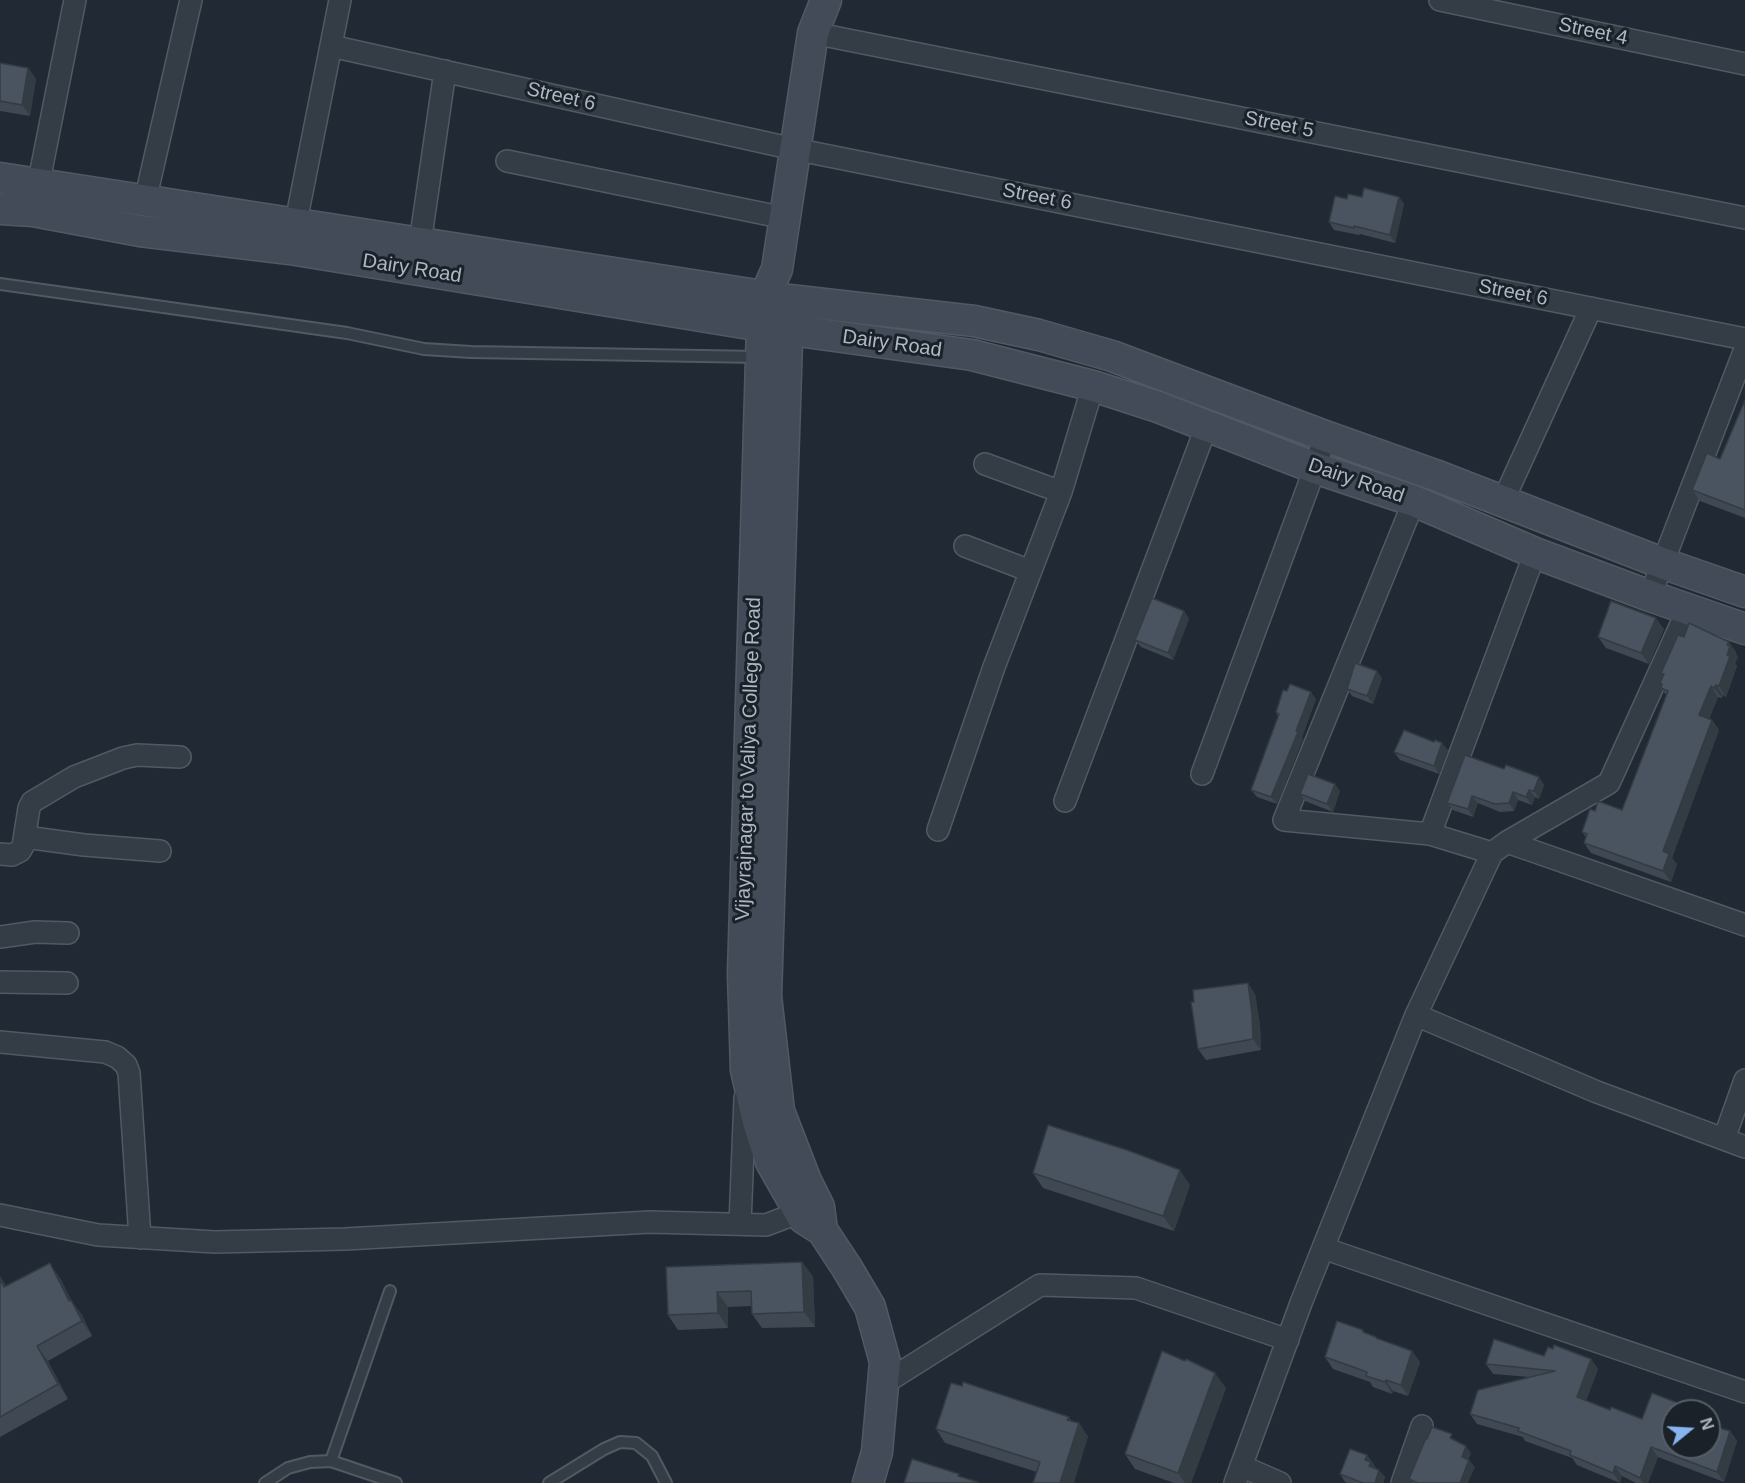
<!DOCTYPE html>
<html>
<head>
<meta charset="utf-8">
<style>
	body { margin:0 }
	#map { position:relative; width:1745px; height:1483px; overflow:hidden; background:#212a34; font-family:Arial,sans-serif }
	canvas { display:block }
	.north { position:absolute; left:1661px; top:1399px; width:60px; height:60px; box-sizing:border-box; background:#1a2129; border:2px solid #555d66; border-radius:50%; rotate:72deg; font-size:16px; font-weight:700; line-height:24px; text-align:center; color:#aeb7c2 }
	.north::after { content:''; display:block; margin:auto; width:21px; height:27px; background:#87b4ee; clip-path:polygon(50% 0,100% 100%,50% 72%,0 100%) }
</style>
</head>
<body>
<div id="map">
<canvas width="1745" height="1483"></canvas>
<div class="north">N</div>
</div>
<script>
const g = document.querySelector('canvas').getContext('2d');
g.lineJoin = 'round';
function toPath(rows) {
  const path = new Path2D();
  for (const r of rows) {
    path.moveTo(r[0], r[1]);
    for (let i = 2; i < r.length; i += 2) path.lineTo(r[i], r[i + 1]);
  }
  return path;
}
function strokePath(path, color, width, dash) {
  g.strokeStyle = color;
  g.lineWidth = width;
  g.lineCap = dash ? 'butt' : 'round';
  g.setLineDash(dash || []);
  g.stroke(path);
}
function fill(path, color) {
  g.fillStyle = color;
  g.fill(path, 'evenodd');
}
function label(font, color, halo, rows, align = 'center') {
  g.font = font + ' Arial,sans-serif';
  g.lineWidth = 6;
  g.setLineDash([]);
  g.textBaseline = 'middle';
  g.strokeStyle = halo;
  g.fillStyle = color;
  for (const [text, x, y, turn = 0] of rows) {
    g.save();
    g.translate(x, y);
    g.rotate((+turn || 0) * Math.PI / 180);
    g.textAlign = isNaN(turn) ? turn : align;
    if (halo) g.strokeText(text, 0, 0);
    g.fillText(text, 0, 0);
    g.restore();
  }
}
const lane = toPath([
	[0,284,347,333,424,349,471,352,759,357],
	[331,1461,390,1291],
	[265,1483,288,1468,310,1462,331,1461,396,1483],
	[549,1483,604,1449,620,1442,636,1443,652,1456,666,1483]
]);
const street = toPath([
	[1440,0,1745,64],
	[813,33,1745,218],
	[331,46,794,149,1745,339],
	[507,161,785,218],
	[36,196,75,0],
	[145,201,191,0],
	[293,237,340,0],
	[420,243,445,71],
	[985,464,1061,492],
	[1414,501,1284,820,1430,834,1492,853],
	[1503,501,1591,308],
	[965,546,1030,571],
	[1650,596,1745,349],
	[1202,774,1315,468,1325,436],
	[1065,801,1207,425],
	[938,830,994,667,1061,492,1093,386],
	[1430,834,1535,553],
	[25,837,84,845,160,851],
	[1507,842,1745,925],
	[0,854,12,855,20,851,23,846,29,808,32,802,74,777,123,758,137,755,180,757],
	[0,937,35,932,68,933],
	[0,982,67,983],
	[1416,1015,1597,1092,1745,1147],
	[0,1042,105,1052,117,1057,126,1065,129,1073,140,1238],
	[1724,1139,1745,1080],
	[0,1215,98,1235,215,1242,345,1239,650,1222,766,1225,800,1212],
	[740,1224,745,1098],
	[1323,1248,1745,1392],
	[883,1384,1040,1285,1136,1288,1288,1340],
	[1241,1466,1280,1483],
	[1235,1483,1301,1303,1416,1015,1492,853,1507,842,1609,783,1688,609],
	[1402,1483,1422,1426]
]);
const secondary = toPath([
	[0,178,789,300,974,321,1039,335,1112,356,1325,436,1435,475,1662,563,1745,592],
	[0,209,33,211,140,231,290,249,762,326,972,355,1093,386,1158,407,1315,468,1414,501,1535,553,1650,596,1745,629],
	[788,310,766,996,779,1111,806,1181,819,1207,822,1230,847,1268,870,1307,885,1362,877,1452,868,1483],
	[822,1230,803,1218,771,1162,758,1122,746,1070,743,974,762,326,765,296,777,269,813,33,826,0]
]);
strokePath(lane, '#515a63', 14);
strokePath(street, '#515a63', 24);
strokePath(secondary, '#515a63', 33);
strokePath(lane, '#343c45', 10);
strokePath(street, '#343c45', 21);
strokePath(secondary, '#424b57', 30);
fill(toPath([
	[0,63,28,68,36,79,30,116,0,111],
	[1362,197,1399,197,1404,204,1395,243,1360,234,1359,235,1334,230,1329,222,1347,199],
	[1745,400,1745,518,1700,501,1692,490,1720,459],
	[1184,611,1189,619,1173,660,1141,647,1135,640],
	[1664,629,1649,664,1606,648,1598,637],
	[1736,652,1736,654,1738,657,1735,663,1737,666,1726,697,1723,695,1722,698,1718,697,1709,719,1712,720,1719,730,1672,858,1677,864,1671,882,1591,853,1584,843,1586,837,1582,832,1595,811,1622,810,1667,696,1661,688,1662,686,1660,683,1663,676,1661,673],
	[1382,678,1373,704,1352,696,1347,689],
	[1287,691,1316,699,1302,737,1303,739,1277,804,1257,797,1251,790,1278,717,1276,712],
	[1434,742,1448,750,1439,774,1400,760,1394,752],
	[1504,769,1539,777,1544,785,1539,799,1535,797,1532,805,1518,800,1514,811,1500,812,1478,803,1473,817,1453,810,1447,803],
	[1340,791,1333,812,1305,801,1300,794],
	[1255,994,1260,1025,1261,1050,1206,1060,1198,1049],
	[1033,1173,1190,1185,1174,1231,1043,1188],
	[802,1262,813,1277,815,1327,762,1328,752,1314,751,1306,728,1307,728,1328,678,1330,668,1315,666,1267],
	[0,1276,6,1286,60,1278,71,1300,82,1315,92,1336,48,1361,68,1399,0,1437],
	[1365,1333,1377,1339,1412,1351,1420,1362,1408,1396,1393,1391,1392,1394,1373,1387,1370,1382,1333,1369,1325,1357],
	[1494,1339,1544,1356,1548,1347,1553,1349,1554,1345,1591,1359,1598,1369,1586,1400,1610,1410,1611,1407,1642,1419,1652,1393,1691,1408,1693,1411,1673,1411,1673,1447,1709,1447,1709,1425,1730,1431,1737,1441,1724,1482,1658,1457,1648,1483,1636,1483,1622,1476,1620,1483,1577,1465,1572,1458,1525,1441,1523,1437,1477,1424,1470,1414,1478,1390,1529,1377,1493,1374,1486,1364],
	[1226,1388,1191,1483,1174,1483,1135,1469,1125,1454],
	[1072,1421,1079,1423,1088,1437,1037,1472,945,1443,936,1429],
	[1367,1455,1376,1468,1385,1477,1383,1483,1348,1483,1345,1482,1340,1474]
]), '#3f4853');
fill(toPath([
	[28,68,36,79,30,116,22,105],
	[1399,197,1404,204,1395,243,1390,235],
	[1184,611,1189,619,1173,660,1168,653],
	[1656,618,1664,629,1649,664,1641,653],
	[1729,642,1736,652,1736,654,1738,657,1735,663,1737,666,1726,697,1719,686,1727,655,1727,645],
	[1377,671,1382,678,1373,704,1367,696],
	[1716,685,1723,695,1722,698,1714,688],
	[1711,686,1718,697,1706,725,1699,715],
	[1311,692,1316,699,1302,737,1303,739,1277,804,1271,797],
	[1712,720,1719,730,1672,858,1677,864,1671,882,1663,871,1663,851],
	[1442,743,1448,750,1439,774,1434,766],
	[1539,777,1544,785,1539,799,1534,791],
	[1335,784,1340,791,1333,812,1327,804],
	[1529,790,1535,797,1532,805,1526,797],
	[1513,792,1518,800,1514,811,1509,803],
	[1472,796,1478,803,1473,817,1468,809],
	[1248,983,1255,994,1260,1025,1261,1050,1253,1039],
	[1180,1170,1190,1185,1174,1231,1163,1216],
	[802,1262,813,1277,815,1327,804,1312],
	[50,1263,60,1278,79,1316,69,1301],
	[0,1276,14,1302,0,1280],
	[717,1292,728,1307,728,1328,718,1313],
	[71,1300,82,1315,92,1336,82,1321],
	[37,1346,48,1361,68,1399,58,1384],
	[1412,1351,1420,1362,1408,1396,1401,1385],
	[1591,1359,1598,1369,1584,1407,1577,1397],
	[1215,1373,1226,1388,1191,1483,1185,1483,1178,1473],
	[1386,1380,1393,1391,1392,1394,1385,1382],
	[1069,1417,1077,1429,1079,1423,1088,1437,1074,1483,1060,1483,1067,1420],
	[1730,1431,1737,1441,1724,1482,1717,1472],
	[1466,1446,1471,1453,1467,1464,1462,1457],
	[1651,1447,1658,1457,1648,1483,1643,1483,1640,1478],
	[1367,1455,1376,1469,1374,1474,1365,1460],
	[1469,1460,1475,1467,1468,1483,1460,1483],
	[1615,1466,1622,1476,1620,1483,1613,1473],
	[1379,1470,1385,1477,1383,1483,1375,1483]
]), '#333b43');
const building = toPath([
	[0,63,28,68,22,105,0,101,0,63],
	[1364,188,1399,197,1390,235,1354,226,1354,228,1329,222,1335,196,1347,199,1348,194,1362,197,1364,188],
	[1745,400,1745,510,1692,490,1707,453,1720,459,1745,400],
	[1152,598,1184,611,1168,653,1135,640,1152,598],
	[1611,601,1656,618,1641,653,1598,637,1611,601],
	[1689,623,1729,642,1727,645,1730,646,1727,655,1730,656,1719,686,1716,685,1714,688,1711,686,1699,715,1712,720,1663,851,1669,854,1663,871,1584,843,1587,834,1582,832,1590,809,1595,811,1598,801,1622,810,1668,691,1661,688,1662,684,1660,683,1664,674,1661,673,1678,635,1684,637,1689,623],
	[1355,663,1377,671,1367,696,1347,689,1355,663],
	[1290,684,1311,692,1296,731,1298,732,1271,797,1251,790,1279,714,1276,712,1283,690,1287,691,1290,684],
	[1404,730,1434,742,1435,740,1442,743,1434,766,1394,752,1404,730],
	[1465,755,1504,769,1506,765,1539,777,1534,791,1529,790,1526,797,1513,792,1509,803,1495,804,1472,796,1468,809,1447,803,1465,755],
	[1308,774,1335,784,1327,804,1300,794,1308,774],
	[1248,983,1252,1014,1253,1039,1198,1049,1191,1002,1194,1002,1193,990,1248,983],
	[1048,1125,1127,1150,1180,1170,1163,1216,1033,1173,1048,1125],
	[802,1262,804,1312,752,1314,751,1291,717,1292,718,1313,668,1315,666,1267,802,1262],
	[50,1263,69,1301,71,1300,82,1321,37,1346,58,1384,0,1417,0,1280,4,1287,50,1263],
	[1337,1321,1363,1330,1363,1332,1376,1337,1376,1338,1412,1351,1401,1385,1386,1380,1385,1382,1366,1376,1367,1372,1325,1357,1337,1321],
	[1494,1339,1544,1356,1548,1347,1553,1349,1554,1345,1591,1359,1577,1397,1610,1410,1611,1407,1642,1419,1652,1393,1691,1408,1689,1411,1673,1411,1673,1447,1709,1447,1709,1425,1730,1431,1717,1472,1651,1447,1640,1478,1615,1466,1613,1473,1570,1455,1571,1451,1518,1431,1519,1428,1470,1414,1478,1390,1555,1371,1486,1364,1494,1339],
	[1162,1351,1185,1361,1186,1359,1215,1373,1178,1473,1125,1454,1162,1351],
	[963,1382,1069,1417,1067,1420,1079,1423,1060,1483,1033,1483,1040,1462,936,1429,951,1383,962,1386,963,1382],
	[1432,1427,1452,1434,1450,1438,1466,1446,1462,1457,1469,1460,1460,1483,1418,1483,1409,1479,1426,1438,1427,1439,1432,1427],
	[1350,1449,1367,1455,1365,1460,1371,1462,1369,1466,1379,1470,1375,1483,1363,1483,1340,1474,1350,1449],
	[912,1459,959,1474,958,1476,978,1482,978,1483,904,1483,912,1459]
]);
fill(building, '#495460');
strokePath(building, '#333b43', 1.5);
label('20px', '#aeb7c2', '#1a2129', [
	["Street 4",1593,32,12],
	["Street 6",561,97,13],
	["Street 5",1279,125,11],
	["Street 6",1037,197,11],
	["Dairy Road",412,269,9],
	["Street 6",1513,293,11],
	["Dairy Road",892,344,8],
	["Dairy Road",1356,481,19],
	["Vijayrajnagar to Valiya College Road",749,759,-88]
]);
</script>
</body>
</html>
